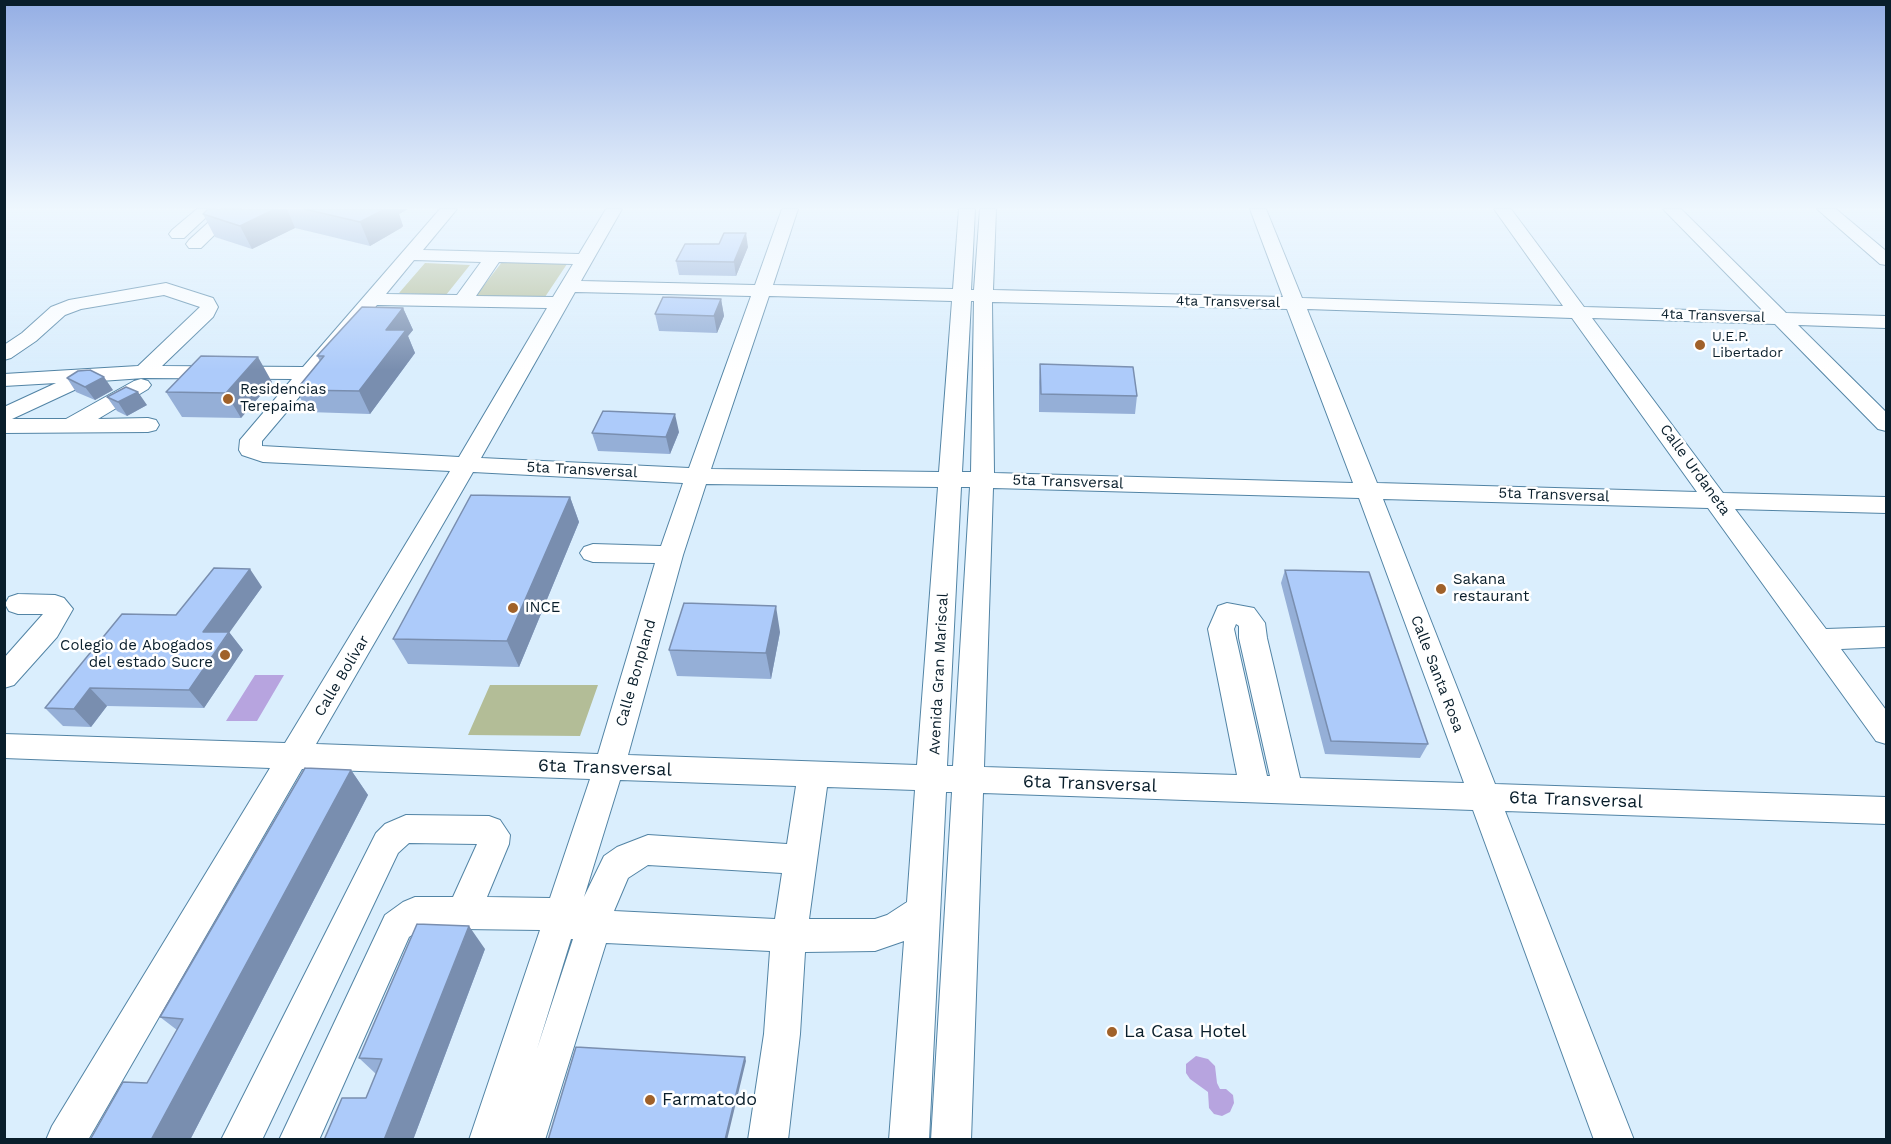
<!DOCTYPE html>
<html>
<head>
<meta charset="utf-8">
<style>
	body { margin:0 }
	#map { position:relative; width:1891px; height:1144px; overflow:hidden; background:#daeefd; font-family:"Work Sans",sans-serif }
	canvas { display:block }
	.frame { position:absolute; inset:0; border:6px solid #091e2b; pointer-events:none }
</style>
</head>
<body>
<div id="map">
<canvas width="1891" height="1144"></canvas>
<div class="frame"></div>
</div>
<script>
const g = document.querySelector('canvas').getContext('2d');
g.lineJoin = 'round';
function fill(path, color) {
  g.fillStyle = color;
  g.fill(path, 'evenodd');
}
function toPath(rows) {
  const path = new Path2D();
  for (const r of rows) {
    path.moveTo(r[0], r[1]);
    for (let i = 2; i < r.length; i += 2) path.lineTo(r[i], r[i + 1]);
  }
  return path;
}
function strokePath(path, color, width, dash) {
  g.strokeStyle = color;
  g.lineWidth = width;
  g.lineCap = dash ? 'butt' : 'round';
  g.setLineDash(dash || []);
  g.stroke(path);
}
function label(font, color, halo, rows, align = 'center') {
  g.font = font + ' "Work Sans",sans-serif';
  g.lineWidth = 5;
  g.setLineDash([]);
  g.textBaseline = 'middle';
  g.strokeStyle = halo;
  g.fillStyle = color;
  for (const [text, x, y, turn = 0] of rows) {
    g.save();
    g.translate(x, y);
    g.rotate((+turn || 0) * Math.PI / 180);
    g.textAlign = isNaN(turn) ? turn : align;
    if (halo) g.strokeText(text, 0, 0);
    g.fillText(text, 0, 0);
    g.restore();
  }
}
fill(toPath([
	[502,262,567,264,543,300,475,297],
	[425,263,470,265,446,295,399,293],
	[490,685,598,685,580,736,468,735]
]), '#b3bd97');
fill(toPath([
	[255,675,284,675,257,721,226,721],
	[1196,1056,1208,1059,1215,1066,1217,1083,1220,1089,1226,1089,1233,1095,1234,1103,1230,1112,1222,1116,1214,1114,1209,1108,1208,1092,1190,1079,1186,1073,1186,1064]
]), '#b7a4df');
const minor = toPath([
	[197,209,215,209,184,238,172,238,169,234,172,230,197,209],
	[223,209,241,209,201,248,189,248,186,244,189,240,223,209],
	[440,209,457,209,423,250,579,254,606,209,622,209,581,281,755,285,782,209,798,209,773,285,953,289,959,209,975,209,971,290,974,290,980,209,996,209,993,290,1283,297,1250,209,1266,209,1302,298,1563,306,1494,209,1511,209,1584,307,1764,312,1663,209,1681,209,1786,313,1886,316,1886,328,1798,325,1886,412,1886,431,1878,429,1775,324,1592,318,1723,493,1886,497,1886,513,1735,509,1826,629,1886,627,1886,647,1841,649,1886,710,1886,744,1876,741,1708,508,1383,499,1495,784,1886,797,1886,824,1505,811,1634,1140,1594,1140,1473,810,983,793,971,1140,931,1140,952,792,946,792,929,1140,889,1140,904,941,875,951,805,952,800,1034,788,1140,748,1140,764,1034,770,951,606,943,545,1140,469,1140,540,930,463,929,421,929,409,937,319,1140,279,1140,385,915,403,902,415,897,453,897,477,844,409,843,398,853,262,1140,221,1140,376,833,385,824,406,815,489,816,500,820,510,835,509,844,487,897,550,898,590,779,302,769,88,1140,46,1140,52,1126,270,768,4,758,4,734,285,743,450,471,263,462,242,455,239,450,240,440,292,379,144,378,86,382,83,386,12,419,66,419,134,381,141,379,148,381,151,385,148,389,98,419,148,418,156,420,159,425,156,430,148,432,4,433,4,407,56,383,4,386,4,374,138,366,200,307,164,295,81,309,65,315,36,341,11,358,4,360,4,345,22,333,51,307,69,300,166,283,213,298,218,307,213,317,162,366,303,367,440,209],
	[414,260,481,262,457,295,386,294,414,260],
	[499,262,573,264,553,297,476,296,499,262],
	[575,292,751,296,689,468,481,458,575,292],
	[769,296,952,301,939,472,711,469,769,296],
	[971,301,974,301,971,472,962,472,971,301],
	[992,302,1287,309,1353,483,994,473,992,302],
	[377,305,547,308,459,457,262,446,262,441,377,305],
	[1307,309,1572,318,1697,492,1377,483,1307,309],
	[473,472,683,483,661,546,593,544,584,547,580,553,584,559,593,562,655,563,598,754,316,744,473,472],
	[706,484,938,487,917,765,628,755,683,555,706,484],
	[961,487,970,487,953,766,947,766,961,487],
	[993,488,1359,498,1464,783,1300,778,1267,638,1265,623,1254,608,1227,603,1218,606,1208,629,1237,775,984,767,993,488],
	[1236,624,1239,626,1239,638,1270,776,1267,776,1234,629,1236,624],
	[620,780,796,786,787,844,648,835,617,847,604,856,584,897,620,780],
	[827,787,915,790,907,902,887,915,875,919,809,919,827,787],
	[648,865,782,873,775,919,614,911,628,878,648,865],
	[571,939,573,939,537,1049,571,939],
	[1817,209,1836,209,1886,251,1886,265,1880,264,1817,209],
	[18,594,55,595,64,598,73,609,57,637,14,685,4,688,4,658,43,614,18,614,9,611,5,604,9,597,18,594]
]);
strokePath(minor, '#5284a5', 2);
fill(minor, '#fff');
fill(toPath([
	[208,209,408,209,399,214,403,226,401,228,370,246,295,228,252,249,215,237,203,214],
	[748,247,736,276,679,275,676,261],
	[721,299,724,316,717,333,659,331,655,314],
	[403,308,413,330,408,336,415,353,370,414,308,412,296,390,320,361,317,356],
	[1040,364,1137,396,1135,414,1039,412,1039,382],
	[67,378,113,390,95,400,76,392],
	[272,382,241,418,182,417,166,392],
	[107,397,147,405,127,416,117,411],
	[679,432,670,454,598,451,592,433],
	[570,497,579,522,519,667,408,664,393,639],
	[1285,570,1428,744,1420,758,1325,754,1281,583],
	[262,587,229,632,243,650,204,708,107,706,91,727,63,726,45,708,176,615],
	[780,632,771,679,677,676,669,650],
	[351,770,368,795,190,1140,90,1140,147,1083,177,1030,160,1017],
	[485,949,413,1140,324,1140,366,1098,376,1074,359,1058]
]), '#95afd7');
fill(toPath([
	[275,209,287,209,295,228,252,249,240,226],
	[382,209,408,209,399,214,403,226,401,228,370,246,360,222],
	[746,233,748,247,736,276,734,262],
	[721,299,724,316,717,333,714,316],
	[403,308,413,330,408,336,415,353,370,414,359,391,386,330],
	[258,357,272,382,241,418,226,393],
	[104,377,113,390,95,400,85,387],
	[138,392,147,405,127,416,118,402],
	[675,414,679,432,670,454,666,437],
	[570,497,579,522,519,667,507,641],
	[250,569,262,587,217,650,203,632],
	[776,606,780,632,771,679,766,653],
	[229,632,243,650,204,708,189,690],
	[90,688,107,706,91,727,74,709],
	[351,770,368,795,190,1140,151,1140],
	[469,926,485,949,413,1140,384,1140],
	[745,1057,746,1061,727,1140,725,1140]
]), '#798eaf');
const building = toPath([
	[208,209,275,209,240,226,203,214,208,209],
	[304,209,385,209,360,222,304,209],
	[724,233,746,233,734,262,676,261,685,244,719,244,724,233],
	[663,297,721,299,714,316,655,314,663,297],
	[362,307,403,308,386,330,406,330,359,391,296,390,324,356,317,356,362,307],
	[201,356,258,357,226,393,166,392,201,356],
	[1040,364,1133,367,1137,396,1041,394,1040,364],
	[90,370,104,377,85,387,67,378,78,371,90,370],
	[126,387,138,392,118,402,107,397,126,387],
	[603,411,675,414,666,437,592,433,603,411],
	[471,495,570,497,507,641,393,639,471,495],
	[214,568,250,569,203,632,229,632,189,690,90,688,74,709,45,708,122,614,176,615,214,568],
	[1285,570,1369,572,1428,744,1331,741,1285,570],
	[684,603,776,606,766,653,669,650,684,603],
	[305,768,351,770,151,1140,90,1140,123,1082,147,1083,183,1019,160,1017,305,768],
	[417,924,469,926,384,1140,324,1140,342,1098,366,1098,382,1059,359,1058,417,924],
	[576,1047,745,1057,725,1140,548,1140,576,1047]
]);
fill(building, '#adcbfa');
strokePath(building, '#798eaf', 1.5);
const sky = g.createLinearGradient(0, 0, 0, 370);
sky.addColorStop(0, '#94aee4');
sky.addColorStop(0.56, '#eef7fe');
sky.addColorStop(1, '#eef7fe00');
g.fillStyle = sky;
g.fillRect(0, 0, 1891, 370);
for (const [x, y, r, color] of [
	[1700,345,6,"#a06129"],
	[228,399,6,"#a06129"],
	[1441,589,6,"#a06129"],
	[513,608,6,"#a06129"],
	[225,655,6,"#a06129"],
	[1112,1032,6,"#a06129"],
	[650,1100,6,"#a06129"]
]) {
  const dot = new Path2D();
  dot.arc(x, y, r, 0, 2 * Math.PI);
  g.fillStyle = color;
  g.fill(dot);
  strokePath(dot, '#fff', 2);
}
label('14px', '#091e2b', '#fff', [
	["4ta Transversal",1228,302,1],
	["4ta Transversal",1713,316,2]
]);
label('14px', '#091e2b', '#fff', [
	["U.E.P.",1712,337],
	["Libertador",1712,353]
], 'left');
label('15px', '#091e2b', '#fff', [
	["Residencias",240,390],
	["Terepaima",240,407],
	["Sakana",1453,580],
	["restaurant",1453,597],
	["INCE",525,608],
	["Colegio de Abogados",213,646,"right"],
	["del estado Sucre",213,663,"right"]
], 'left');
label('15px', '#091e2b', '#fff', [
	["5ta Transversal",582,470,3],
	["Calle Urdaneta",1695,470,54],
	["5ta Transversal",1068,482,2],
	["5ta Transversal",1554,495,2],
	["Calle Bonpland",636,673,-74],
	["Avenida Gran Mariscal",939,674,-87],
	["Calle Santa Rosa",1437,674,69],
	["Calle Bolívar",342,676,-59]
]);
label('18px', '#091e2b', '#fff', [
	["6ta Transversal",605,768,2],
	["6ta Transversal",1090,784,2],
	["6ta Transversal",1576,800,2]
]);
label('18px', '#091e2b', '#fff', [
	["La Casa Hotel",1124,1032],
	["Farmatodo",662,1100]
], 'left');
</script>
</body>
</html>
